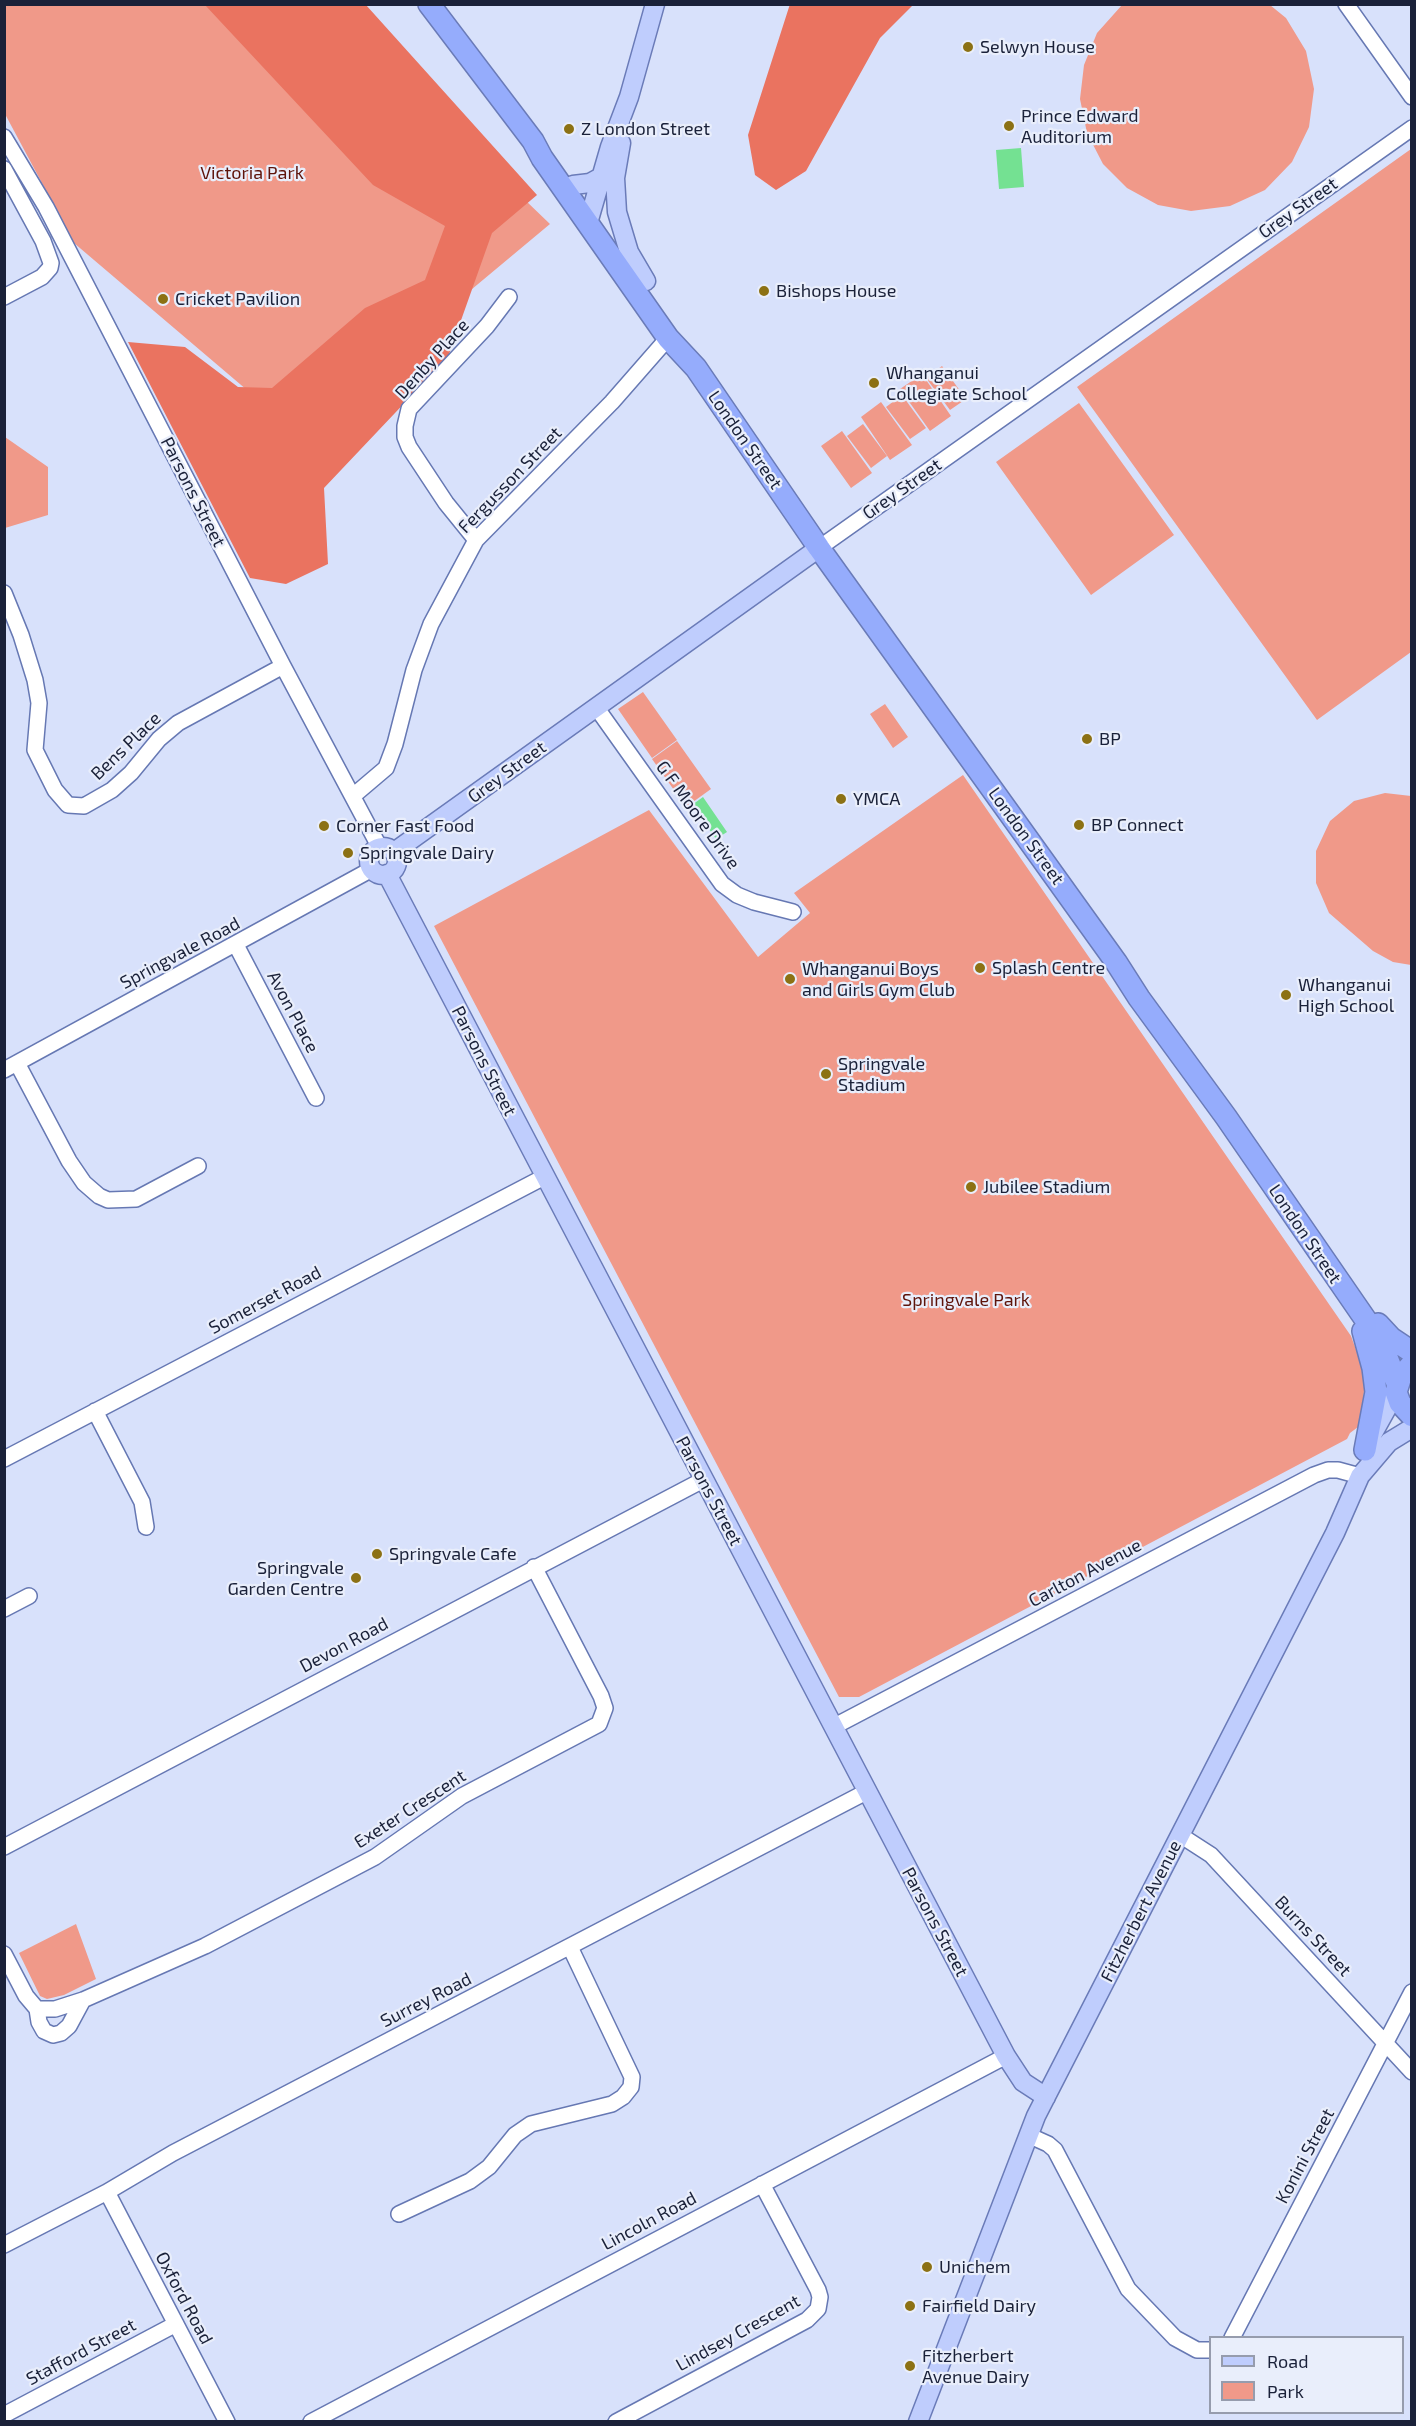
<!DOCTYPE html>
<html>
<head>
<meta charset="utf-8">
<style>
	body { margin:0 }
	#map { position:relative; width:1416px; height:2426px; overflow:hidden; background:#d8e1fb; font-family:"Exo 2",sans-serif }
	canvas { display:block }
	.frame { position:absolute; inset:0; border:6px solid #1a2139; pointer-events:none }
	.legend { position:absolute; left:1209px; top:2336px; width:195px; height:78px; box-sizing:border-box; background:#e9eefb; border:2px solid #969cad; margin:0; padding:8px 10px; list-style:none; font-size:18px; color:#1a2139 }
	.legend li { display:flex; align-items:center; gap:12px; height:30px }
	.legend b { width:30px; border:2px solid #969cad }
</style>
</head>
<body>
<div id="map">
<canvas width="1416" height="2426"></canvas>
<div class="frame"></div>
<ul class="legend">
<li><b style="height:8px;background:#bfcdfd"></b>Road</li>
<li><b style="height:16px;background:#f09989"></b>Park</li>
</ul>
</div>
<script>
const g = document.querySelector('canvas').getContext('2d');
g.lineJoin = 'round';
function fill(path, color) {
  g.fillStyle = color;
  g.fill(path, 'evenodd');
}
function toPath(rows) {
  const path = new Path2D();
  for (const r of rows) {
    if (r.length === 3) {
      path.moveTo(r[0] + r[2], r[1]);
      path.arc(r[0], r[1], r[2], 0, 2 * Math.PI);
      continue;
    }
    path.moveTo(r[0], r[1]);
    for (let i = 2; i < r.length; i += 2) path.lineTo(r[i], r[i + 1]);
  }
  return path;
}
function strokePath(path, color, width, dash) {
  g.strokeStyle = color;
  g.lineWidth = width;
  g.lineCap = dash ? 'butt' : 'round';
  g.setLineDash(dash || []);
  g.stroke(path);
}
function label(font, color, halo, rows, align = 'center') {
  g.font = font + ' "Exo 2",sans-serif';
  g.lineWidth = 4.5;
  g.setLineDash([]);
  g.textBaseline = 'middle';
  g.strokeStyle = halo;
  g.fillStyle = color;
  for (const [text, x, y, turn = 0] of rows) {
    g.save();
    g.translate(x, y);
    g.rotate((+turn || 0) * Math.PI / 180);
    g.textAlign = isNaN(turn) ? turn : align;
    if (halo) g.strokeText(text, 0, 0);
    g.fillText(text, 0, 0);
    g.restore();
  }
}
fill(toPath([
	[4,5,324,5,372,53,550,224,363,380,254,396,74,243,5,114],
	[1122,5,1270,5,1286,18,1306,51,1314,89,1309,127,1292,162,1265,190,1230,206,1191,211,1158,205,1127,188,1103,164,1087,133,1080,99,1084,65,1097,33],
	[1411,149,1411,652,1317,720,1077,387],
	[942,366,966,399,950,410,926,378],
	[922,374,951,416,930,431,900,389],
	[902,395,926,428,910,439,886,407],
	[881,402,912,445,890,460,861,417],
	[1079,403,1174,535,1091,595,996,462],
	[863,424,887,456,871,468,847,436],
	[842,431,872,473,851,488,821,446],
	[5,437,48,467,48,515,5,528],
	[643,692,677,740,652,758,618,709],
	[885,704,908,737,893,748,870,714],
	[677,741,711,789,686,807,652,759],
	[963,775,1351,1336,1365,1374,1362,1424,1350,1433,1347,1439,859,1697,839,1697,434,926,649,810,758,957,810,913,794,893],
	[1385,793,1411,796,1411,965,1393,962,1373,951,1329,913,1316,883,1316,851,1330,821,1354,801],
	[76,1924,96,1979,64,1995,47,1999,40,1996,19,1953]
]), '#f09989');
fill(toPath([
	[790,4,913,5,880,38,806,171,776,190,755,175,748,135],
	[205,5,366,5,537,195,492,233,448,357,324,488,328,564,286,584,250,578,128,342,185,347,238,387,272,388,365,308,425,280,445,226,373,185]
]), '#ea7360');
fill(toPath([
	[1021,148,1024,187,999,189,996,150],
	[703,797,727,832,716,839,692,805]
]), '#74e192');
const minor = toPath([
	[1346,4,1412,97],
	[4,137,46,207,283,666,380,848],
	[4,169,43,241,51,263,50,268,42,277,4,297],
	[476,540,446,503,409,447,405,437,405,426,409,409,487,326,509,297],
	[819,548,1412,128],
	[4,593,21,635,35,680,39,703,35,750,55,790,68,805,84,806,112,790,131,773,159,739,178,723,283,666],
	[596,707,722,884,737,895,754,902,793,912],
	[353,796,386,768,395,744,414,670,431,624,476,540,612,402,668,338],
	[236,945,316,1098],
	[17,1063,69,1161,84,1183,99,1196,108,1200,136,1199,198,1166],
	[4,1070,372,869],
	[95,1411,142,1502,146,1527],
	[4,1459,544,1177],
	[4,1609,29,1596],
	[833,1727,1314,1475,1328,1470,1338,1470,1360,1476],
	[1180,1835,1211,1855,1412,2072],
	[4,1847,703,1480],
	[4,1954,26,1996,37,2009,55,2009,83,2000,205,1946,375,1857,462,1796,599,1724,605,1708,601,1696,534,1567],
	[37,2009,39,2022,44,2031,53,2035,61,2033,69,2026,83,2000],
	[1028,2135,1048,2144,1055,2150,1128,2289,1175,2338,1197,2350,1210,2350],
	[107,2192,227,2422],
	[399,2214,470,2181,489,2167,515,2135,531,2124,612,2104,623,2097,631,2087,632,2077,570,1947],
	[4,2245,107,2192,173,2153,866,1792],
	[1232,2338,1412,1992],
	[4,2415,176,2324],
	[311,2422,1006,2056],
	[616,2422,807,2320,818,2309,820,2297,818,2290,762,2184]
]);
const major = toPath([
	[621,143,615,178,617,212,629,252,646,281],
	[573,185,590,183,601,177],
	[588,223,610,147,629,97,655,4],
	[383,861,14],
	[394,852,819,548],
	[387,874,1006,2056,1023,2082,1046,2097],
	[1371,1437,1396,1392],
	[918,2422,1036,2116,1335,1533,1360,1476,1389,1442,1412,1428]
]);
const highway = toPath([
	[429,4,533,141,542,158,668,338,696,368,819,548,1116,962,1139,998,1226,1117,1381,1342,1397,1383],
	[1378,1324,1391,1338,1412,1352],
	[1363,1331,1373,1368,1376,1392,1365,1450],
	[1412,1364,1401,1376,1396,1392,1400,1403,1412,1416]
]);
strokePath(minor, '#6678b3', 18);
strokePath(major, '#6a7bb8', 21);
strokePath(highway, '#6a7bb8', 24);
strokePath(minor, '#fff', 15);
strokePath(major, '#bfcdfd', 18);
strokePath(highway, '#95acfc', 21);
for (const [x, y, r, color] of [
	[968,47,6,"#8c7114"],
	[1009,126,6,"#8c7114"],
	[569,129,6,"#8c7114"],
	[764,291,6,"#8c7114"],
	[163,299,6,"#8c7114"],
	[874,383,6,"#8c7114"],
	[1087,739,6,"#8c7114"],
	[841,799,6,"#8c7114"],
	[1079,825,6,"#8c7114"],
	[324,826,6,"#8c7114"],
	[348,853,6,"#8c7114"],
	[980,968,6,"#8c7114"],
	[790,979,6,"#8c7114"],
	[1286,995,6,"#8c7114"],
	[826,1074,6,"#8c7114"],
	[971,1187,6,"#8c7114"],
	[377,1554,6,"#8c7114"],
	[356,1578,6,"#8c7114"],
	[927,2267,6,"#8c7114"],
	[910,2306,6,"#8c7114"],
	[910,2366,6,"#8c7114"]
]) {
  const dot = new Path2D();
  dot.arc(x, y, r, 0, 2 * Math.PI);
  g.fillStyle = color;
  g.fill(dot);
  strokePath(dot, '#e9eefb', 2);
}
label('18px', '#1a2139', '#e9eefb', [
	["Selwyn House",980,47],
	["Prince Edward",1021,116],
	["Auditorium",1021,137],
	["Z London Street",581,129],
	["Bishops House",776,291],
	["Cricket Pavilion",175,299],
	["Whanganui",886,373],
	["Collegiate School",886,394],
	["BP",1099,739],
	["YMCA",853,799],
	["BP Connect",1091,825],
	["Corner Fast Food",336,826],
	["Springvale Dairy",360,853],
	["Splash Centre",992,968],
	["Whanganui Boys",802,969],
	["and Girls Gym Club",802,990],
	["Whanganui",1298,985],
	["High School",1298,1006],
	["Springvale",838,1064],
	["Stadium",838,1085],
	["Jubilee Stadium",983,1187],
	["Springvale Cafe",389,1554],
	["Springvale",344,1568,"right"],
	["Garden Centre",344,1589,"right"],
	["Unichem",939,2267],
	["Fairfield Dairy",922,2306],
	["Fitzherbert",922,2356],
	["Avenue Dairy",922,2377]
], 'left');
label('18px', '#5e130a', '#e9eefb', [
	["Victoria Park",252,173],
	["Springvale Park",966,1300]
]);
label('18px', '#1a2139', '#e9eefb', [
	["Grey Street",1298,208,-35],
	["Denby Place",432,359,-48],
	["London Street",745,440,55],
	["Fergusson Street",510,480,-46],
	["Grey Street",902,489,-35],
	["Parsons Street",193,492,63],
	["Bens Place",126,746,-44],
	["Grey Street",507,772,-36],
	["G F Moore Drive",698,815,54],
	["London Street",1026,836,54],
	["Springvale Road",180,953,-28],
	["Avon Place",293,1012,62],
	["Parsons Street",484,1061,63],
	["London Street",1305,1234,56],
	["Somerset Road",265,1300,-28],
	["Parsons Street",709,1491,62],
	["Carlton Avenue",1085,1573,-28],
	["Devon Road",344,1645,-28],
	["Exeter Crescent",410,1809,-33],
	["Fitzherbert Avenue",1141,1911,-63],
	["Parsons Street",935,1922,62],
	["Burns Street",1313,1936,47],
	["Surrey Road",426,2000,-27],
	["Konini Street",1305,2156,-62],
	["Lincoln Road",649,2221,-28],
	["Oxford Road",184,2298,62],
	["Lindsey Crescent",738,2333,-29],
	["Stafford Street",81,2352,-28]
]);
</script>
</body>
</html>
